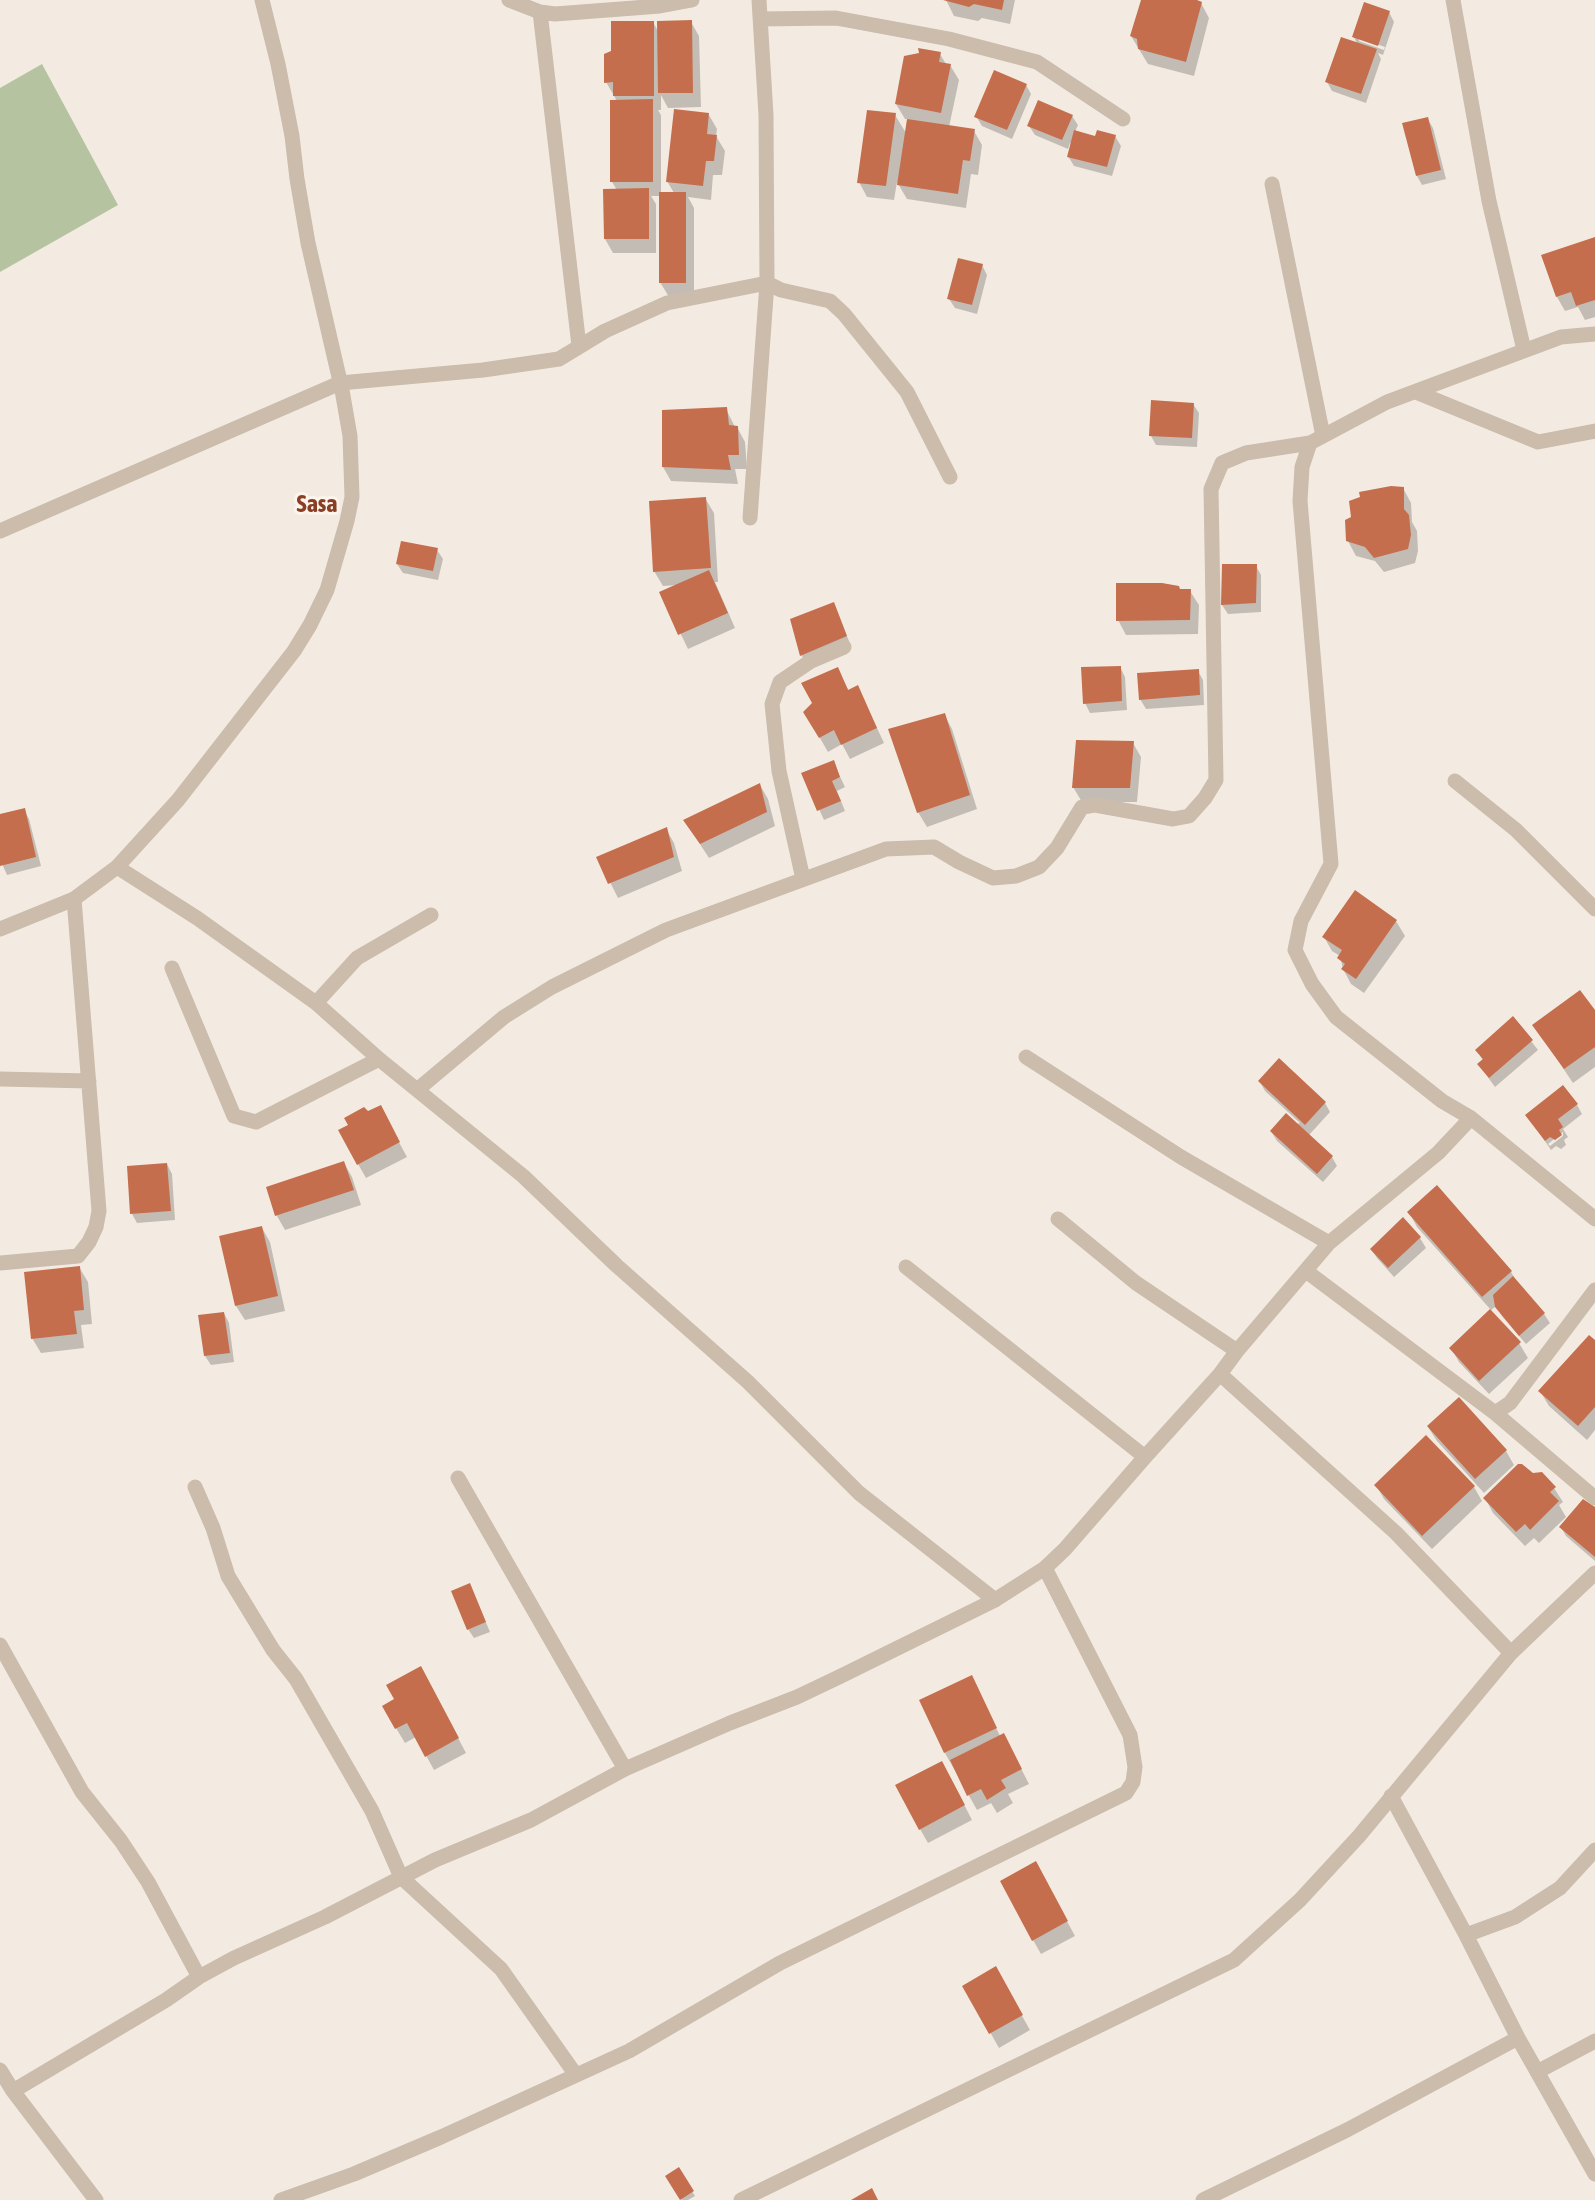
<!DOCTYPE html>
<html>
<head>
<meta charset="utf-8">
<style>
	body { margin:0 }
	canvas { display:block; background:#f3ebe1 }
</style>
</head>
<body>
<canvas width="1595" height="2200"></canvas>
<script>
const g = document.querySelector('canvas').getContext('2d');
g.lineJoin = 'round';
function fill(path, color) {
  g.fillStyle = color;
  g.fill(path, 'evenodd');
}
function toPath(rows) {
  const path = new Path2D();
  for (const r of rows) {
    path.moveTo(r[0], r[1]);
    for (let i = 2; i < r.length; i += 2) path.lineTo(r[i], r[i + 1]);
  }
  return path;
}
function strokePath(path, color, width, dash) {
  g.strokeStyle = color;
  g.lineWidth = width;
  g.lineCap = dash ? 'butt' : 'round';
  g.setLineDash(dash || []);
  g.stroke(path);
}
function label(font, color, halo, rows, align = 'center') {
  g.font = font + ' "Asap Condensed",sans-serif';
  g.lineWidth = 6;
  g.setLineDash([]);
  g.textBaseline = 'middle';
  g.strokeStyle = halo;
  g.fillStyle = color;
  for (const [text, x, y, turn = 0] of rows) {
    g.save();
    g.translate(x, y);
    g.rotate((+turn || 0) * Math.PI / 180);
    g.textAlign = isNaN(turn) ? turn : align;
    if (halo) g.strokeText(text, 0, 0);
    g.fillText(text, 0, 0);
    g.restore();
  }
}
fill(toPath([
	[42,64,118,205,0,272,0,88]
]), '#b6c3a0');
fill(toPath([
	[946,0,1015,0,1010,24,982,18,978,21,954,16],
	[1142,0,1193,0,1201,3,1209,18,1194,76,1148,64,1131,36],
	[1389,12,1394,22,1383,55,1378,53,1381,59,1366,103,1332,91,1327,82,1357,44,1354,37],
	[1359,38,1385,47,1384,50,1359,41],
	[653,22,659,33,691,22,699,36,701,107,668,108,661,95,661,110,658,110,661,115,661,193,674,193,667,181,709,115,717,129,716,136,725,151,722,175,713,175,711,200,688,197,694,208,694,297,669,297,660,282,661,196,651,196,656,204,656,253,613,253,605,239,617,190,612,182,617,101,606,82],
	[940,54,946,64,950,65,959,80,949,127,974,131,982,145,978,175,971,174,966,208,907,199,897,182,894,200,867,197,859,182,895,115,906,133,908,119,905,119,896,104],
	[1026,85,1031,94,1012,139,982,126,976,116],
	[1072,116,1078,125,1075,132,1096,138,1115,136,1121,146,1112,176,1074,166,1068,156,1072,143,1070,143,1068,149,1035,135,1029,126],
	[1427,118,1433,128,1446,179,1422,185,1417,176],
	[1595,239,1595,317,1585,320,1578,307,1565,311,1557,297,1543,256],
	[982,265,987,275,977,314,955,308,949,299],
	[1193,404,1199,413,1197,447,1156,445,1151,436],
	[726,409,735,427,737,427,745,442,747,469,735,469,738,484,671,481,663,467],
	[1403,488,1411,503,1412,522,1417,531,1418,551,1415,563,1384,572,1375,561,1356,556,1348,541],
	[705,498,714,513,718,582,715,582,735,628,688,649,661,593,679,585,663,586,654,571],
	[437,550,443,559,438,580,403,573,397,564],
	[1256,566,1261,575,1261,612,1228,614,1222,605],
	[1179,590,1190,591,1199,605,1198,634,1126,635,1118,620],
	[834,604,851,646,807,665,802,656,792,620],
	[1120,667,1125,677,1127,710,1090,713,1085,703],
	[837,668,849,691,858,687,884,743,850,759,842,744,828,752,805,712,814,703],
	[1198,671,1203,680,1204,705,1146,709,1140,699],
	[944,714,952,729,977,809,927,827,918,812],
	[1133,743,1141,757,1137,802,1082,802,1073,787],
	[833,762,845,787,837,791,845,811,824,820,803,774],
	[760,785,768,799,775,826,709,858,685,821],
	[24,810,29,819,41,866,7,875,0,859,0,816],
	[666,829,674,843,682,871,618,898,598,858],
	[1396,921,1405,936,1364,993,1351,984,1343,969,1340,956,1332,951,1324,937],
	[1595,1013,1595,1067,1573,1083,1534,1025],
	[1513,1018,1538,1050,1495,1087,1479,1065,1483,1061,1477,1050],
	[1260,1082,1325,1103,1330,1112,1309,1135,1332,1157,1337,1166,1323,1182,1277,1141,1271,1131,1300,1123,1265,1091],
	[1577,1105,1582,1114,1563,1129,1568,1137,1564,1140,1566,1145,1561,1149,1556,1146,1551,1150,1527,1115],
	[1563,1132,1563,1136,1550,1146,1548,1144],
	[388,1122,407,1157,366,1178,358,1164],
	[344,1163,352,1177,361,1205,285,1230,277,1216,268,1188],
	[167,1164,172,1174,175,1220,137,1223,132,1214],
	[1409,1212,1511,1272,1518,1284,1544,1314,1550,1323,1526,1344,1502,1316,1496,1306,1490,1311,1519,1343,1528,1358,1489,1394,1459,1362,1451,1348,1491,1310,1417,1227],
	[1403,1219,1420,1238,1426,1248,1394,1277,1377,1258,1371,1249],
	[262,1228,270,1242,285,1311,245,1320,236,1306],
	[79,1267,88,1282,92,1324,81,1325,84,1348,41,1353,32,1338],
	[224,1313,229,1323,234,1362,211,1365,205,1356],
	[1595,1342,1595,1430,1587,1440,1549,1406,1540,1391],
	[1428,1427,1506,1451,1514,1465,1484,1493,1437,1441],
	[1376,1485,1474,1487,1482,1501,1432,1549,1384,1499],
	[1554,1488,1563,1502,1559,1505,1566,1517,1539,1543,1534,1538,1525,1546,1493,1513,1485,1498],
	[1595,1509,1595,1561,1566,1536,1561,1527],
	[470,1585,490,1632,474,1638,468,1629],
	[429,1683,466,1753,434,1770,416,1737,405,1743,396,1728],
	[979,1691,1000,1736,1011,1749,1029,1784,1008,1794,1013,1803,997,1813,991,1803,977,1810,945,1753,921,1701],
	[950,1777,972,1820,928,1843,920,1829],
	[1043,1877,1075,1936,1041,1954,1033,1940],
	[995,1968,1030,2030,999,2048,964,1986],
	[678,2169,695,2196,688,2200,682,2200,667,2177]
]), '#0003');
fill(toPath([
	[943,0,1004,0,1002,10,974,4,969,7],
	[1141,0,1197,0,1202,2,1186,62,1138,49,1137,39,1130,36],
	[1364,2,1390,11,1378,46,1352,37],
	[692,20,693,93,658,93,657,21],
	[611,21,654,21,654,96,613,96,613,82,604,83,604,54,611,51],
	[1341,37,1377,49,1361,94,1325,82],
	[918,48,941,52,939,62,951,64,941,113,895,104,904,56,919,53],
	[994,70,1027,84,1007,130,974,117],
	[653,99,653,182,610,182,610,100],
	[1038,100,1073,115,1062,140,1027,126],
	[674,109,709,113,707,134,717,135,714,161,706,161,703,186,666,182],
	[867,110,896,113,886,186,857,183],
	[1428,117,1441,170,1416,176,1402,123],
	[907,119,975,129,970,161,963,160,958,194,897,185],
	[1074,130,1095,136,1097,130,1116,135,1107,167,1067,157],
	[649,188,649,239,604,239,603,189],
	[659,192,686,192,686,283,659,283],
	[1595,237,1595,300,1576,306,1571,292,1556,297,1541,255],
	[958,258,983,264,972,305,947,299],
	[1151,400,1194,403,1192,438,1149,436],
	[727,407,729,425,738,426,739,455,728,455,731,470,662,467,662,410],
	[1391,486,1404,487,1404,509,1409,515,1411,535,1408,549,1374,558,1365,547,1346,541,1345,520,1351,517,1349,501,1360,497,1359,492],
	[706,497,711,568,653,572,649,501],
	[401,541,438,548,433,571,396,564],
	[1222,564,1257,564,1256,603,1221,605],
	[709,570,728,613,678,635,659,592],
	[1116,583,1162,583,1179,586,1180,589,1191,589,1190,620,1116,621],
	[834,602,847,636,800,656,790,619],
	[1121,666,1122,701,1083,704,1081,667],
	[838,667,848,690,858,685,877,728,841,745,834,730,819,738,803,712,812,703,801,683],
	[1199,669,1200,695,1139,700,1137,673],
	[945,713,970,795,917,813,888,729],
	[1076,740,1134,741,1130,788,1072,788],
	[834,760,840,777,832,781,841,801,817,811,801,773],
	[760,783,767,812,700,844,683,820],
	[25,808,36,857,0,866,0,814],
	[667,827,674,857,608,884,596,857],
	[1355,890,1397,920,1356,979,1341,969,1345,964,1337,958,1342,950,1322,937],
	[1580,990,1595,1010,1595,1047,1564,1069,1532,1025],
	[1513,1016,1533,1040,1489,1078,1477,1064,1483,1059,1475,1050],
	[1279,1058,1326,1102,1305,1125,1258,1081],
	[1563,1085,1578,1104,1558,1119,1563,1127,1559,1130,1562,1135,1555,1140,1550,1137,1545,1141,1525,1115],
	[381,1105,400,1142,357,1165,338,1130,348,1125,344,1118,364,1107,368,1111],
	[1286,1113,1333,1156,1317,1174,1270,1131],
	[344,1161,354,1190,275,1216,266,1187],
	[167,1163,171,1211,130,1214,127,1166],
	[1437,1185,1512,1271,1482,1297,1407,1212],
	[1403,1217,1421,1237,1388,1268,1370,1249],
	[262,1226,278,1296,235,1306,219,1236],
	[80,1266,84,1310,74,1311,77,1334,31,1339,24,1272],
	[1513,1276,1545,1313,1519,1336,1495,1307,1493,1295],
	[1490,1309,1521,1342,1479,1381,1449,1348],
	[224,1312,230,1353,204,1356,198,1315],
	[1589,1335,1595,1340,1595,1407,1578,1426,1538,1391],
	[1459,1397,1507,1450,1475,1479,1427,1426],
	[1426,1435,1475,1486,1422,1536,1374,1485],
	[1518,1464,1522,1464,1533,1473,1542,1472,1556,1487,1550,1492,1559,1501,1530,1530,1525,1524,1516,1532,1483,1498],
	[1583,1499,1595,1507,1595,1557,1559,1527],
	[470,1583,486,1622,467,1630,451,1591],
	[421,1666,459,1738,425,1757,407,1723,395,1729,382,1706,394,1699,386,1685],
	[972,1675,997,1728,944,1753,919,1700],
	[1004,1733,1022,1769,1001,1780,1006,1788,987,1800,981,1789,967,1796,950,1760],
	[942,1761,965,1805,919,1830,895,1785],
	[1036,1861,1068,1921,1032,1941,1000,1881],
	[996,1966,1023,2015,989,2034,962,1986],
	[679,2167,694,2191,680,2200,665,2176],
	[872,2188,878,2200,851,2200]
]), '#c56e4d');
strokePath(toPath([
	[509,0,540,12,555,14,660,6,692,0],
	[759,0,766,115,767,283,781,290,830,301,844,314,907,392,950,477],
	[1453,0,1489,201,1524,350],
	[540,12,579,346],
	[760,19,836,18,949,39,1037,62,1123,119],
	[1272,184,1323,436],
	[1416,392,1538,442,1595,431],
	[0,531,340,383,483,370,559,359,605,331,667,303,767,283,750,518],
	[1455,781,1516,830,1595,909],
	[117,867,197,918,316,1003,379,1059,523,1176,616,1265,748,1382,859,1493,995,1600],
	[803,879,779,771,772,704,780,682,811,661,844,647],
	[172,968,234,1116,256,1122,379,1059],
	[316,1003,357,958,431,915],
	[1026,1057,1181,1157,1329,1243],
	[0,1079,89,1081],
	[417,1090,504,1017,552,987,666,930,886,849,934,847,959,862,993,878,1016,876,1039,867,1057,848,1082,807,1095,805,1173,819,1189,816,1205,798,1216,780,1211,489,1222,463,1246,453,1310,443,1387,402,1561,337,1595,334],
	[1471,1118,1595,1219],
	[1058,1219,1136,1283,1237,1351],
	[0,1263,78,1256,89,1242,96,1227,99,1211,74,899],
	[906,1267,1145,1457],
	[1306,1271,1495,1413,1595,1498],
	[1220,1374,1396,1533,1511,1653,1595,1573],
	[1495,1413,1510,1403,1595,1290],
	[458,1478,625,1769],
	[195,1487,213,1528,228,1576,273,1650,296,1679,372,1811,401,1877,501,1969,576,2075],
	[0,1645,82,1792,121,1841,148,1882,199,1977,166,2000,13,2091],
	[1391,1796,1466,1935,1518,2038,1595,2174],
	[1466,1935,1515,1917,1560,1888,1595,1850],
	[199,1977,234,1958,325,1917,435,1860,531,1820,625,1769,730,1723,797,1697,839,1677,995,1600,1045,1568,1065,1549,1145,1457,1220,1374,1237,1351,1329,1243,1438,1153,1471,1118,1442,1101,1336,1017,1312,984,1295,950,1301,921,1331,864,1300,501,1302,467,1310,443],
	[0,2070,13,2091,96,2200],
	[1537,2072,1595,2041],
	[281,2200,354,2174,441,2137,629,2051,780,1963,1126,1793,1133,1782,1135,1767,1130,1735,1045,1568],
	[741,2200,1234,1960,1300,1900,1359,1836,1511,1653],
	[1203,2200,1347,2130,1518,2038]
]), '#ccbcac', 15);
strokePath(toPath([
	[0,929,74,899,117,867,178,800,294,651,310,625,327,590,347,521,352,497,350,436,342,390,308,243,297,179,292,136,278,64,262,0]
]), '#ccbcac', 15);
label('bold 24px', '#893f24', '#fbf5ed', [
	["Sasa",317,504]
]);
</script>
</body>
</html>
